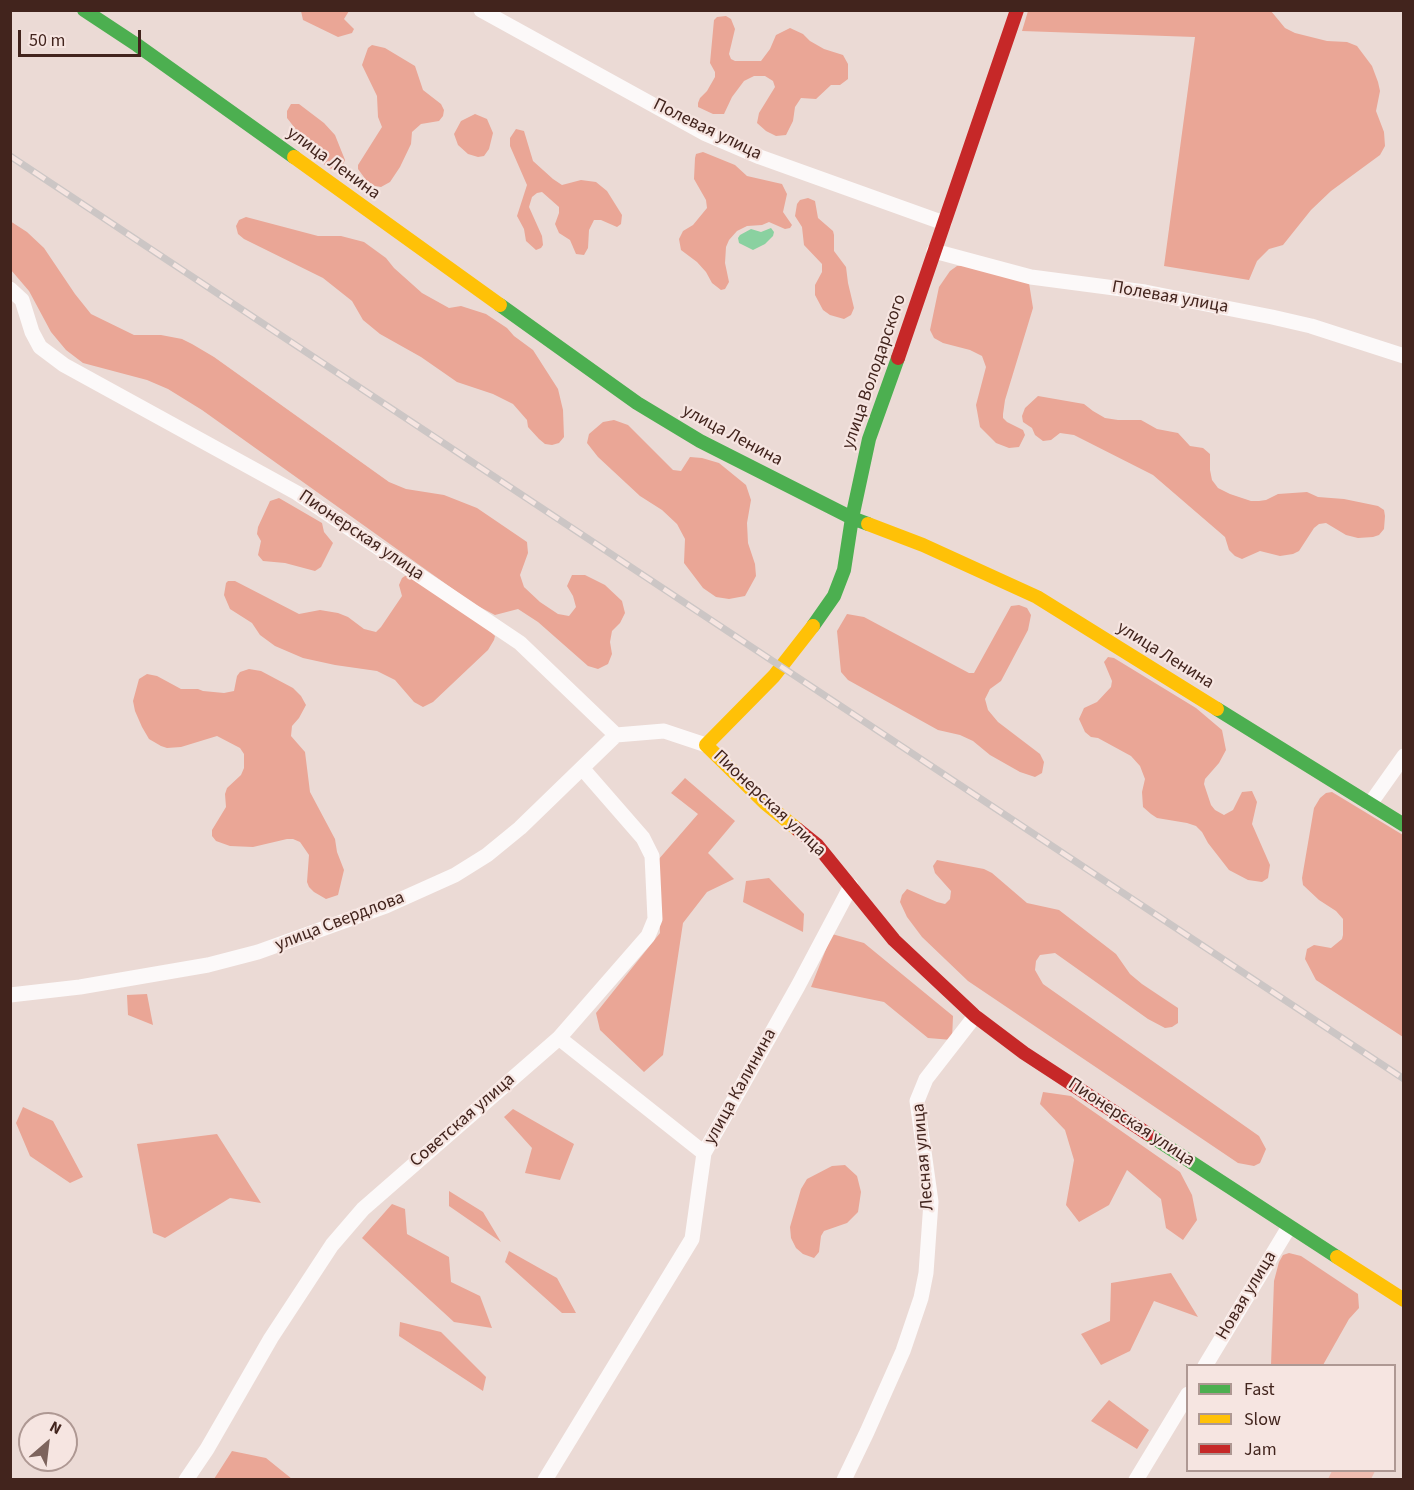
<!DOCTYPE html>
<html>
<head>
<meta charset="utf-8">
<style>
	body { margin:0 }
	#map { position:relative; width:1414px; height:1490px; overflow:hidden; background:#ebdad5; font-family:"Source Sans 3",sans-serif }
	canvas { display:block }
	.frame { position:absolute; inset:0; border:12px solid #42241d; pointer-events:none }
	.legend { position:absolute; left:1186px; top:1364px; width:210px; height:108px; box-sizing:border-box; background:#f6e5e1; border:2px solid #ae9893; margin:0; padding:8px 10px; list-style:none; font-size:18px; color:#42241d }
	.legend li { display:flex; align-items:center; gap:12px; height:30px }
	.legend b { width:30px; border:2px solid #ae9893 }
	.north { position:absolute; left:18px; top:1412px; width:60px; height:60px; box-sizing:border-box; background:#f6e5e1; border:2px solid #ae9893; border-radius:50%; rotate:28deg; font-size:16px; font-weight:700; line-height:24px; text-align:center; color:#42241d }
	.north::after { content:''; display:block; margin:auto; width:21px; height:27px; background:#7d645d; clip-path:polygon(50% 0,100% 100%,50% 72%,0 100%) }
	.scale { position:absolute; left:18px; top:30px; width:123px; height:27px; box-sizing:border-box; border:3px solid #42241d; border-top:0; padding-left:8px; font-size:18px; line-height:21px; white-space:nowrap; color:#42241d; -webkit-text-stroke:4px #f6e5e1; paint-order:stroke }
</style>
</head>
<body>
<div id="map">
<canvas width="1414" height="1490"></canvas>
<div class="frame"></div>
<ul class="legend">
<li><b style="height:8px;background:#4caf50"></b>Fast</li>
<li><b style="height:8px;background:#ffc107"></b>Slow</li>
<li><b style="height:8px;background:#c62828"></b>Jam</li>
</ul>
<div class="north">N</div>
<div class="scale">50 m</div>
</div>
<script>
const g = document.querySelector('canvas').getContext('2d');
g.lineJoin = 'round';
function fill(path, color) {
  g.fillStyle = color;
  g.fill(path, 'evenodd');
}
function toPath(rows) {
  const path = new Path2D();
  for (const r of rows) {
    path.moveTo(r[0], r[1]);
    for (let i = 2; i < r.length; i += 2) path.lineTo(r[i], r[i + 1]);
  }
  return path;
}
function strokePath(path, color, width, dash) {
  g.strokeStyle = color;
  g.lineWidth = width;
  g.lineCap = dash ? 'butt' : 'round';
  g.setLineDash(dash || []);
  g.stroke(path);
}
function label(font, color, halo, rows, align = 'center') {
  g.font = font + ' "Source Sans 3",sans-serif';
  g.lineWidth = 4.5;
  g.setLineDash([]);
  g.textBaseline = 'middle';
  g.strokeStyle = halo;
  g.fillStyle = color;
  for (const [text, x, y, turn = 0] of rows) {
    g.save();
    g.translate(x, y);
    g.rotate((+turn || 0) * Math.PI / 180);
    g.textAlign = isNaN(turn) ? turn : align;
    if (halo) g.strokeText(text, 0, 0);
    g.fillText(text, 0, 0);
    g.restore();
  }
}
fill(toPath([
	[1332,1471,1332,1470,1375,1471,1371,1479,1328,1479]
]), '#f0bcb0');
fill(toPath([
	[301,11,349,11,344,19,354,29,352,33,338,37,303,20],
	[1028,11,1271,11,1285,28,1295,33,1327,41,1347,42,1357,46,1372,66,1378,82,1380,91,1376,111,1384,132,1385,146,1380,155,1331,191,1311,210,1283,245,1269,249,1257,261,1249,280,1164,266,1195,37,1022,31],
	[726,16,731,19,735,29,729,54,731,59,735,61,761,61,770,49,776,35,790,28,803,34,810,41,824,49,843,55,848,64,848,79,840,85,831,85,816,99,801,98,795,107,793,121,786,135,776,136,766,131,757,123,759,113,775,87,773,81,765,76,754,76,744,81,732,97,724,114,713,114,698,107,698,103,700,98,707,91,715,77,715,72,710,63,714,20,717,17],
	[372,45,385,48,415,66,423,90,441,104,444,110,443,116,439,121,421,124,412,132,411,144,400,167,390,182,381,187,375,186,366,180,358,169,358,165,382,127,378,117,377,96,362,65,368,48],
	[291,104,299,104,324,123,335,135,345,160,341,168,336,171,327,167,304,146,298,132,287,118,287,111],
	[475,114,487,119,493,133,489,149,484,156,478,157,468,154,458,145,454,134,461,121],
	[516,129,524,131,533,161,553,179,562,185,581,180,596,182,607,191,622,215,621,224,617,227,601,220,594,220,589,230,588,248,584,255,576,254,570,240,559,233,555,224,559,213,559,207,542,192,537,193,532,197,529,207,542,236,543,245,541,248,536,250,526,241,524,229,517,216,527,185,510,146,510,138],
	[703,152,735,165,747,176,782,184,787,194,783,212,792,225,790,228,785,229,769,222,762,225,747,226,737,231,729,240,726,247,725,263,729,282,725,289,721,290,712,283,706,272,697,262,681,250,679,239,683,231,693,225,707,208,706,200,694,179,695,158,696,154],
	[808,198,815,201,818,218,833,231,834,235,834,251,846,267,848,283,854,308,851,315,844,319,830,315,823,310,815,295,815,285,822,272,822,264,804,245,802,227,795,216,797,204,800,200],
	[246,217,318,236,341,236,364,242,386,258,394,268,422,293,449,308,461,306,486,314,507,328,514,336,533,350,558,389,563,410,564,437,559,443,552,445,545,444,539,439,528,427,527,420,513,404,493,394,457,382,421,357,380,334,363,320,352,301,323,278,244,239,238,234,236,226,239,220],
	[10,221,27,232,44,248,75,294,91,314,134,335,161,335,182,339,192,344,214,357,389,482,406,489,444,495,477,508,527,542,528,553,520,575,524,587,540,602,558,614,569,616,576,607,573,596,567,586,572,575,585,575,605,585,622,601,625,613,620,623,612,631,610,642,612,654,608,664,598,669,588,666,538,622,518,609,495,615,474,604,202,410,168,389,147,380,83,363,66,350,51,332,29,291,11,270],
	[957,266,969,266,1029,283,1033,308,1005,400,1003,414,1003,418,1007,422,1023,430,1025,435,1019,447,1009,448,996,443,980,427,976,405,986,367,982,356,970,350,943,343,934,338,930,330,939,287,950,271],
	[1038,396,1084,404,1093,411,1105,418,1118,420,1141,420,1157,429,1178,433,1190,446,1203,448,1210,454,1210,470,1212,480,1218,488,1230,494,1251,501,1259,501,1266,500,1278,494,1307,492,1318,497,1344,499,1378,506,1384,510,1385,516,1384,529,1379,535,1373,537,1358,538,1346,535,1326,523,1319,524,1314,528,1299,551,1293,554,1280,556,1260,551,1242,559,1235,556,1229,550,1225,537,1153,475,1074,435,1060,433,1051,440,1043,441,1035,435,1032,428,1023,422,1022,416,1025,408],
	[614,420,628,425,673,470,681,471,690,457,702,458,719,463,746,485,751,500,747,523,748,543,755,564,756,576,745,596,729,599,716,597,703,588,684,563,685,539,677,524,662,510,640,496,598,457,587,443,589,434,603,422],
	[279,498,322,523,324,532,333,543,321,567,315,571,285,563,263,561,258,555,261,541,257,534,258,527,270,501],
	[405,576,413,577,489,630,495,636,494,640,488,650,433,702,423,707,414,702,395,680,377,671,335,665,303,658,275,646,260,635,252,623,230,609,224,595,226,583,228,581,235,581,299,614,320,610,338,613,348,617,364,629,376,632,381,627,402,596,399,585,402,578],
	[1019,605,1027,608,1031,615,1028,630,1001,681,990,689,985,699,988,710,998,722,1040,754,1044,762,1042,773,1035,777,1020,772,990,755,973,741,960,735,938,730,848,680,841,672,837,631,847,614,864,617,969,673,974,673,1011,606],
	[1108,657,1114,658,1196,708,1222,730,1226,750,1219,763,1205,779,1204,784,1211,805,1215,810,1224,815,1233,810,1242,792,1252,791,1257,802,1252,824,1270,865,1268,878,1262,882,1248,880,1229,870,1208,843,1202,832,1196,826,1187,823,1157,818,1151,814,1143,807,1142,792,1145,779,1140,766,1131,756,1098,738,1091,737,1085,732,1079,719,1084,708,1097,702,1111,687,1112,681,1104,662],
	[249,669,261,671,293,688,301,696,306,705,299,718,292,726,291,736,305,752,310,792,335,839,337,852,344,870,338,895,326,899,314,892,309,887,307,882,309,855,300,842,293,839,287,839,253,847,230,846,216,841,212,836,212,830,226,807,225,794,227,788,241,775,244,768,244,754,240,748,217,736,181,747,167,748,161,746,149,739,142,727,135,711,133,701,139,679,147,674,157,676,181,689,198,689,203,691,224,693,234,691,237,676,240,672],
	[685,778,735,821,708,853,734,879,707,892,683,923,663,1055,644,1072,600,1030,596,1013,660,933,658,860,698,814,671,793],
	[1332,792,1403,835,1403,1037,1316,980,1305,959,1307,949,1314,945,1331,948,1342,939,1343,935,1343,919,1336,911,1319,900,1303,885,1302,878,1314,808,1320,798,1326,793],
	[937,860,984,869,992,873,1027,903,1059,910,1116,954,1130,974,1142,984,1178,1008,1178,1023,1172,1027,1165,1028,1148,1019,1055,953,1040,955,1036,961,1035,970,1043,984,1259,1136,1266,1149,1260,1163,1254,1166,1238,1163,968,981,922,937,907,917,900,902,902,895,907,889,937,902,945,904,950,899,951,891,935,873,933,866],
	[769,878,804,914,803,932,743,902,746,881],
	[832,934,864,943,953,1016,952,1040,928,1038,884,1002,811,987],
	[147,994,153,1025,128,1015,127,995],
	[1043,1092,1071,1096,1180,1172,1192,1195,1197,1220,1183,1240,1166,1228,1161,1199,1127,1170,1109,1205,1079,1222,1066,1205,1074,1160,1065,1130,1040,1104],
	[23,1107,53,1121,83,1177,70,1183,30,1156,16,1123],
	[513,1109,574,1144,560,1180,525,1173,532,1148,504,1117],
	[217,1134,261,1203,230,1198,165,1238,153,1233,137,1144],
	[845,1165,857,1176,861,1192,858,1212,847,1223,824,1231,821,1236,819,1252,814,1258,803,1254,796,1248,791,1238,790,1227,801,1189,807,1179,832,1166],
	[449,1191,483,1212,501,1242,449,1206],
	[392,1204,405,1209,407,1234,449,1257,451,1282,480,1296,492,1328,454,1322,362,1238],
	[509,1251,557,1278,576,1313,562,1313,505,1262],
	[1289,1253,1301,1256,1358,1294,1359,1308,1349,1319,1323,1365,1271,1365,1274,1281,1279,1262,1283,1255],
	[1171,1273,1198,1317,1154,1301,1130,1351,1101,1365,1081,1334,1110,1321,1111,1283],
	[400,1322,441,1332,486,1377,483,1391,399,1336],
	[1109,1400,1149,1430,1137,1449,1091,1421],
	[232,1451,266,1458,292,1479,214,1479]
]), '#eaa696');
fill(toPath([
	[771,228,774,232,773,236,765,244,753,250,739,243,738,238,740,235,751,229,761,232]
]), '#8ad1a0');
strokePath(toPath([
	[481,10,704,133,760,157,944,223],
	[934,251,1031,277,1145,292,1272,317,1311,326,1404,356],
	[10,289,22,300,32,332,40,347,64,365,297,493,520,643,616,735,664,731,706,745],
	[1370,804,1404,756],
	[10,995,80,987,208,965,258,952,386,906,455,875,487,855,520,828,616,735],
	[559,1038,704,1153],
	[1205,1366,1289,1227],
	[186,1480,207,1449,271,1338,332,1245,363,1209,559,1038,648,936,655,919,652,856,643,838,582,768],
	[545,1480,692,1239,704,1153,798,986,851,886],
	[844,1480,867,1432,903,1351,921,1298,926,1273,931,1202,917,1101,926,1079,975,1016],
	[1136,1480,1188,1394]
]), '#fcf9f9', 15);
strokePath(toPath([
	[84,10,137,45,294,157],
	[500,305,637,403,700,441,852,518,868,524],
	[813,626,834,596,844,570,852,518,869,439,898,358],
	[1217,709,1404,825],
	[1148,1134,1337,1257]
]), '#4caf50', 14);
strokePath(toPath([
	[294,157,500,305],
	[868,524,923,545,1037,597,1217,709],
	[797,829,765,803,706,745,774,676,813,626],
	[1337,1257,1404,1300]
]), '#ffc107', 14);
strokePath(toPath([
	[898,358,1017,10],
	[797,829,817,845,894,940,975,1016,1024,1053,1148,1134]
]), '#c62828', 14);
const rail = toPath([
	[10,156,1404,1079]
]);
strokePath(rail, '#ccc6c5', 7);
strokePath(rail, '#f6e5e1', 4.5, [14]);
label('18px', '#42241d', '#f6e5e1', [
	["Полевая улица",707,130,26],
	["улица Ленина",333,164,36],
	["Полевая улица",1170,298,10],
	["улица Володарского",875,372,-71],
	["улица Ленина",732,436,28],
	["Пионерская улица",361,536,34],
	["улица Ленина",1165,656,32],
	["Пионерская улица",769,804,43],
	["улица Свердлова",340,922,-21],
	["улица Калинина",741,1087,-61],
	["Советская улица",463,1121,-41],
	["Пионерская улица",1131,1123,33],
	["Лесная улица",924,1157,-95],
	["Новая улица",1247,1296,-59]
]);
</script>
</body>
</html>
